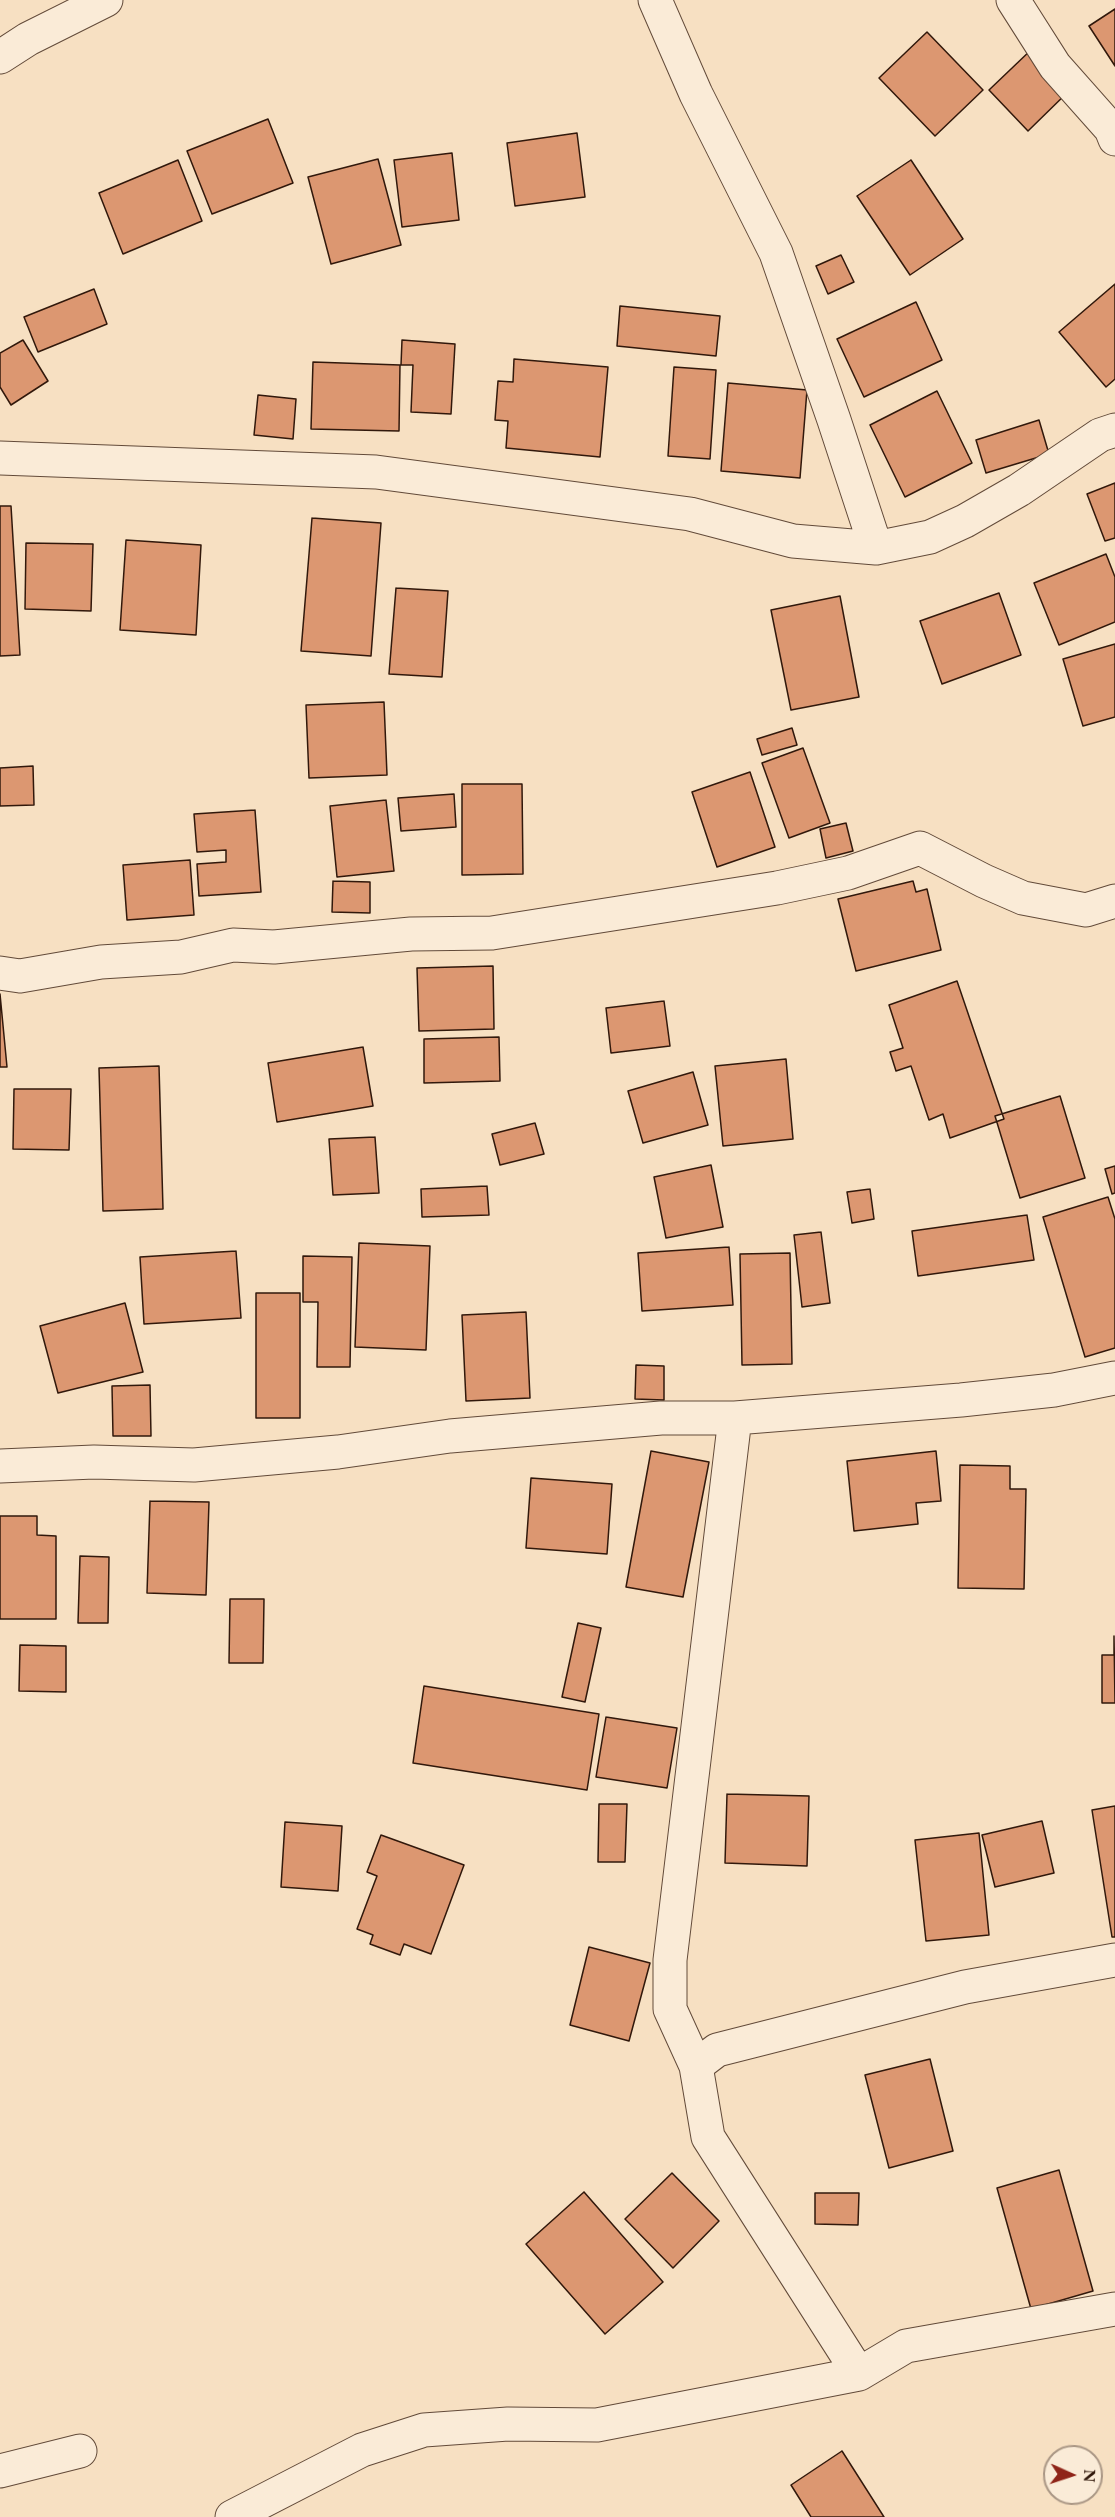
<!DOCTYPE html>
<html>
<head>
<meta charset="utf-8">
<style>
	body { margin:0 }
	#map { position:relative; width:1115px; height:2517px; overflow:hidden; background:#f7e0c2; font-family:"EB Garamond",serif }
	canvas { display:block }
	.north { position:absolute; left:1043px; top:2445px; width:60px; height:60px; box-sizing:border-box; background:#faebd7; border:2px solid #aa9785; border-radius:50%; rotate:93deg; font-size:16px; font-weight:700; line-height:24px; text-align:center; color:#31180b }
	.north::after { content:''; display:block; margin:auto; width:21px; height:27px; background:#8f2418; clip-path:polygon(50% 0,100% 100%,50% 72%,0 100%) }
</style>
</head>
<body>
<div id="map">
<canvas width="1115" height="2517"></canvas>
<div class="north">N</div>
</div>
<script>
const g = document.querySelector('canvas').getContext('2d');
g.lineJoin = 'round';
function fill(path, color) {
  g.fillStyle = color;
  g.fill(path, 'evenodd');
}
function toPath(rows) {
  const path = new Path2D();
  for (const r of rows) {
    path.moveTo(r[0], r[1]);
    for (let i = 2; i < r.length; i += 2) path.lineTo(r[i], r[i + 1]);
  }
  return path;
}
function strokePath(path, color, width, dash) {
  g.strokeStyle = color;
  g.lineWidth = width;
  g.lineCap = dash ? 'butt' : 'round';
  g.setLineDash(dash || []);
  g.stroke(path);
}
const building = toPath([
	[1115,9,1115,66,1089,26,1115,9],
	[927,32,983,90,935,136,879,78,927,32],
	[1033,48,1072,88,1028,131,989,90,1033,48],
	[268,119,293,183,212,214,187,151,268,119],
	[577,133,585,197,515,206,507,143,577,133],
	[452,153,459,220,402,227,394,160,452,153],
	[378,159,401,245,331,264,308,177,378,159],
	[178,160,202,221,123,254,99,193,178,160],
	[911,160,963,239,910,275,857,196,911,160],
	[841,255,854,282,828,294,816,266,841,255],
	[1115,284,1115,379,1106,387,1059,332,1115,284],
	[94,289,107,324,38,352,24,317,94,289],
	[916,302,942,360,864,397,837,339,916,302],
	[620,306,720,316,716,356,617,346,620,306],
	[23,340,48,381,11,405,0,387,0,353,23,340],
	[402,340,455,344,451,414,411,412,413,365,401,365,402,340],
	[514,359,608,367,600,457,506,448,508,421,495,420,498,381,513,382,514,359],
	[313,362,400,365,399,431,311,429,313,362],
	[674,367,716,370,710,459,668,456,674,367],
	[728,383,807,390,800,478,721,471,728,383],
	[937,391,972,463,905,497,870,425,937,391],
	[258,395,296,399,293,439,254,435,258,395],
	[1039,420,1049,454,986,473,976,440,1039,420],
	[1115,483,1115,538,1105,541,1087,494,1115,483],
	[0,506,11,506,20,655,0,656,0,506],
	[312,518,381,523,371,656,301,651,312,518],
	[126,540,201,545,196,635,120,630,126,540],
	[26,543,93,544,91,611,25,609,26,543],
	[1106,554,1115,577,1115,622,1059,645,1034,583,1106,554],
	[396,588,448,591,442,677,389,674,396,588],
	[999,593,1021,655,942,684,920,621,999,593],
	[840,596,859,697,791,710,771,610,840,596],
	[1115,644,1115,717,1083,726,1063,659,1115,644],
	[384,702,387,775,309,778,306,705,384,702],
	[792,728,797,745,762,755,757,739,792,728],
	[803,748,830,823,789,838,762,763,803,748],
	[33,766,34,805,0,806,0,768,33,766],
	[750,772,775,847,717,867,692,792,750,772],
	[462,784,522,784,523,874,462,875,462,784],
	[454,794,456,827,401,831,398,798,454,794],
	[386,800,394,871,337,877,330,806,386,800],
	[255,810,261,892,199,896,197,864,226,862,226,850,197,852,194,814,255,810],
	[846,823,853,851,826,858,820,829,846,823],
	[190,860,194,915,127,920,123,865,190,860],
	[333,881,370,882,370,913,332,912,333,881],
	[913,881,916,892,927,889,941,950,856,971,838,899,913,881],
	[493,966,494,1029,419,1031,417,968,493,966],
	[957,981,1004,1119,950,1138,943,1114,929,1120,911,1066,896,1071,890,1052,903,1048,889,1005,957,981],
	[0,994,7,1067,0,1067,0,994],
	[664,1001,670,1046,611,1053,606,1008,664,1001],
	[499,1037,500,1081,424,1083,424,1039,499,1037],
	[363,1047,373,1106,277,1122,268,1063,363,1047],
	[786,1059,793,1139,723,1146,715,1066,786,1059],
	[159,1066,163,1209,103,1211,99,1068,159,1066],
	[693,1072,708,1125,643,1143,628,1091,693,1072],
	[14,1089,71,1089,69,1150,13,1149,14,1089],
	[1060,1096,1085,1178,1020,1198,995,1116,1060,1096],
	[535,1123,544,1154,500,1165,492,1134,535,1123],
	[375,1137,379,1193,333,1195,329,1139,375,1137],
	[711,1165,723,1227,666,1238,654,1177,711,1165],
	[1115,1166,1115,1193,1112,1194,1105,1169,1115,1166],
	[487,1186,489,1215,422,1217,421,1189,487,1186],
	[870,1189,874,1219,852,1223,847,1192,870,1189],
	[1108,1197,1115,1219,1115,1348,1085,1357,1043,1217,1108,1197],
	[1027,1215,1034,1260,918,1276,912,1231,1027,1215],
	[821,1232,830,1303,802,1307,794,1235,821,1232],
	[359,1243,430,1246,426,1350,355,1347,359,1243],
	[729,1247,733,1305,642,1311,638,1253,729,1247],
	[236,1251,241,1318,144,1324,140,1257,236,1251],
	[790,1253,792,1364,742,1365,740,1254,790,1253],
	[303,1256,352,1257,350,1367,317,1367,318,1302,303,1302,303,1256],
	[256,1293,300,1293,300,1418,256,1418,256,1293],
	[125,1303,143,1372,58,1393,40,1326,125,1303],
	[526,1312,530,1398,466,1401,462,1315,526,1312],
	[636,1365,664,1366,664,1400,635,1399,636,1365],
	[150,1385,151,1436,113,1436,112,1386,150,1385],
	[651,1451,709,1462,683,1597,626,1587,651,1451],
	[936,1451,941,1501,916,1503,918,1524,854,1531,847,1461,936,1451],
	[960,1465,1010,1466,1010,1489,1026,1489,1024,1589,958,1588,960,1465],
	[531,1478,612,1484,607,1554,526,1548,531,1478],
	[150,1501,209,1502,206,1595,147,1593,150,1501],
	[0,1516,37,1516,37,1535,56,1536,56,1619,0,1619,0,1516],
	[80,1556,109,1557,108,1623,78,1623,80,1556],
	[230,1599,264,1599,263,1663,229,1663,230,1599],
	[578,1623,601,1628,585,1702,562,1697,578,1623],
	[1114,1636,1115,1703,1102,1703,1102,1655,1114,1655,1114,1636],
	[20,1645,66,1646,66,1692,19,1691,20,1645],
	[424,1686,599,1714,587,1790,413,1763,424,1686],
	[606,1717,677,1728,667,1788,596,1777,606,1717],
	[727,1794,809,1796,807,1866,725,1863,727,1794],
	[599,1804,627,1804,625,1862,598,1862,599,1804],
	[1115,1806,1115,1937,1112,1937,1092,1810,1115,1806],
	[1042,1821,1054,1873,995,1887,982,1835,1042,1821],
	[285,1822,342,1826,338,1891,281,1887,285,1822],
	[979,1833,989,1935,926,1941,915,1840,979,1833],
	[381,1835,464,1865,431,1954,404,1944,400,1955,370,1944,373,1935,357,1929,377,1876,367,1872,381,1835],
	[589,1947,650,1963,629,2041,570,2025,589,1947],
	[930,2059,953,2151,889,2168,865,2075,930,2059],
	[1059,2170,1093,2291,1031,2309,997,2188,1059,2170],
	[672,2173,719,2221,673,2268,625,2219,672,2173],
	[584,2192,663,2282,605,2334,526,2244,584,2192],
	[815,2193,859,2193,858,2225,815,2224,815,2193],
	[842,2451,884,2517,811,2517,791,2485,842,2451]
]);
fill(building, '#dc9771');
strokePath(building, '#31180b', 1.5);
const minor = toPath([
	[655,0,696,94,776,253,834,420,876,548],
	[1013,0,1055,66,1111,129,1115,139],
	[0,57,28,39,106,0],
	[0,458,376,472,690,514,793,541,876,548,930,537,965,521,1019,490,1100,435,1115,430],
	[0,973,20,976,101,962,181,957,233,945,274,947,411,934,492,933,777,888,848,873,920,848,984,881,1023,898,1086,910,1115,901],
	[735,1418,670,1960,670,2009,696,2066,708,2137,859,2374],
	[0,1466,94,1462,194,1465,338,1452,450,1436,661,1418,735,1418,961,1400,1054,1390,1115,1378],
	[696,2066,717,2050,965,1987,1115,1960],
	[0,2471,80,2451],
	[232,2517,362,2450,424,2430,508,2424,597,2425,859,2374,906,2346,1115,2309]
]);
strokePath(minor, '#624a39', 35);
strokePath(minor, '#faebd7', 33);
</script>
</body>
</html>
